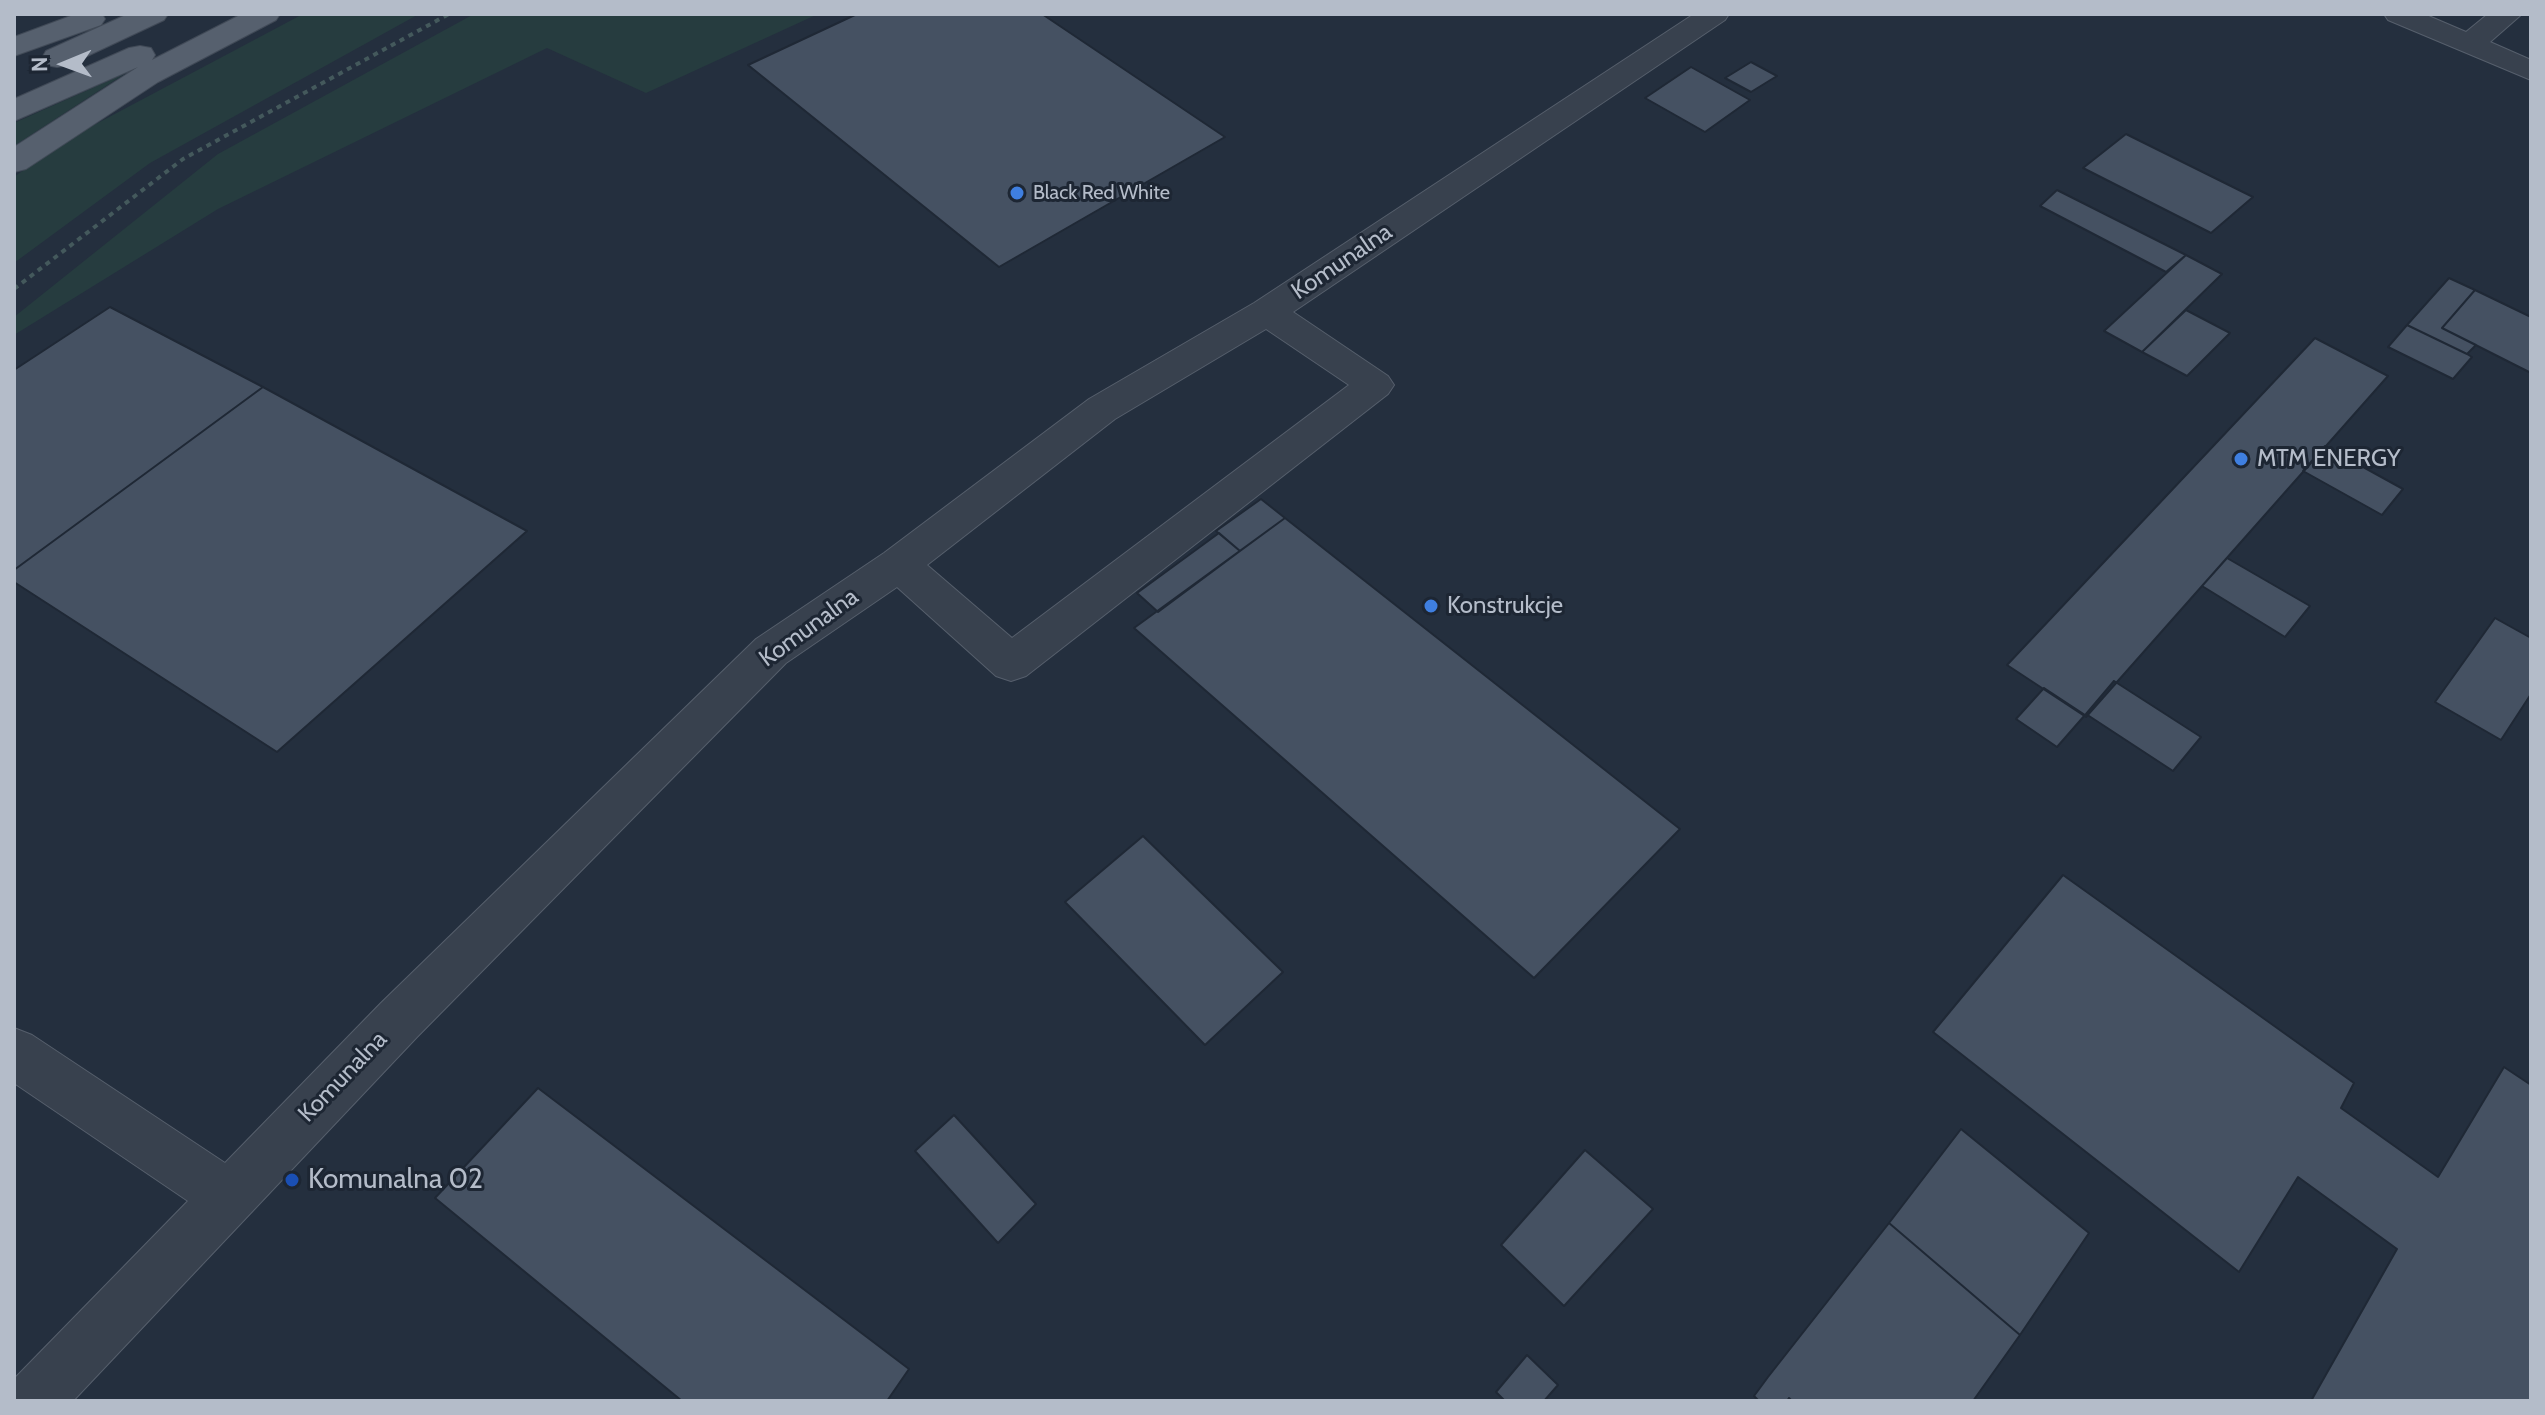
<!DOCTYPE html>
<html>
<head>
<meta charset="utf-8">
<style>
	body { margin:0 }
	#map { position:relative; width:2545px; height:1415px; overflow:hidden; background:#242f3e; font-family:Cabin,sans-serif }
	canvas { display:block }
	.frame { position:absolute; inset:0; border:16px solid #b4bcc9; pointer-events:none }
	.north { position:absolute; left:24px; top:24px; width:80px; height:80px; -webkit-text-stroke:6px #1d2633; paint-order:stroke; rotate:269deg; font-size:22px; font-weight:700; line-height:32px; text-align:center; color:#b4bcc9 }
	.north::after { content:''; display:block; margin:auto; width:28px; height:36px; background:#b4bcc9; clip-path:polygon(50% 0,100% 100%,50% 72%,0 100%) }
</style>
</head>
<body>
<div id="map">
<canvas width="2545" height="1415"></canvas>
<div class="frame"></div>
<div class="north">N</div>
</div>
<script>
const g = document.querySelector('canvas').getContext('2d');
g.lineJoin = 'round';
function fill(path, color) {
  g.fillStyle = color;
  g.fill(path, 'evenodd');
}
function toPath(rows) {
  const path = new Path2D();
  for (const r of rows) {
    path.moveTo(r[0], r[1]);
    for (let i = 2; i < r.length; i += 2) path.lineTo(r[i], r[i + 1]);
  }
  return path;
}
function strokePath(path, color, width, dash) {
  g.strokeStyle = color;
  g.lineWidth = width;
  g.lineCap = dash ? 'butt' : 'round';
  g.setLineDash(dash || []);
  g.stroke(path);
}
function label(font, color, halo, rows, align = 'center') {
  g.font = font + ' Cabin,sans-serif';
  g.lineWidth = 6;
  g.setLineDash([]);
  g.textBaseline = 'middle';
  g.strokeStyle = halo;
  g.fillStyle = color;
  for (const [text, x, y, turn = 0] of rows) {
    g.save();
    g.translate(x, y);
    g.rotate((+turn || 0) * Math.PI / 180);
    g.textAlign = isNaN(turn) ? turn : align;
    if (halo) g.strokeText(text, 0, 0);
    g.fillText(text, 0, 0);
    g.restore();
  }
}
fill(toPath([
	[303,14,419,14,150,163,14,263,14,177,64,141],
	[474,14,818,14,646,93,547,48,218,209,14,335,14,317,218,154],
	[126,73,14,146,14,123]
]), '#263c3f');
const building = toPath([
	[857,14,1042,14,1225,137,999,267,748,65,857,14],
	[1751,62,1777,76,1751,92,1725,78,1751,62],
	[1691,67,1750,100,1705,132,1645,98,1691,67],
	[2126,134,2253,197,2211,233,2083,168,2126,134],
	[2057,190,2186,255,2166,272,2040,206,2057,190],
	[2186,255,2222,274,2142,352,2104,331,2186,255],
	[2449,278,2475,290,2442,328,2476,345,2467,354,2407,325,2449,278],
	[2475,290,2531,317,2531,373,2442,328,2475,290],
	[110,307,263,387,14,570,14,370,110,307],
	[2186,310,2230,333,2187,376,2142,352,2186,310],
	[2407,325,2467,354,2472,357,2453,379,2388,347,2407,325],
	[2315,338,2388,376,2086,717,2007,665,2315,338],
	[263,387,527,531,277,752,14,582,14,570,263,387],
	[2325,446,2403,489,2382,515,2303,471,2325,446],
	[1261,499,1285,518,1240,551,1216,531,1261,499],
	[1285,518,1680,829,1534,978,1134,628,1285,518],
	[1219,533,1240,551,1158,612,1137,593,1219,533],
	[2227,558,2310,606,2285,637,2202,586,2227,558],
	[2495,618,2531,638,2531,694,2501,740,2435,702,2495,618],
	[2114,681,2201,737,2173,771,2086,714,2114,681],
	[2044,688,2085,715,2057,747,2016,719,2044,688],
	[1143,836,1283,972,1205,1045,1065,902,1143,836],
	[2063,875,2354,1083,2341,1108,2438,1177,2504,1067,2531,1085,2531,1401,2311,1401,2397,1249,2298,1177,2239,1272,1933,1032,2063,875],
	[538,1088,909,1369,887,1401,682,1401,435,1198,538,1088],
	[954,1115,1036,1204,998,1243,915,1151,954,1115],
	[1961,1129,2089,1233,2020,1335,1889,1223,1961,1129],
	[1585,1150,1653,1209,1564,1306,1501,1245,1585,1150],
	[1889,1223,2020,1335,1973,1401,1792,1401,1789,1398,1787,1401,1759,1401,1754,1396,1768,1377,1889,1223],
	[1527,1355,1558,1385,1544,1401,1505,1401,1496,1392,1527,1355]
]);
fill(building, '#455162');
strokePath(building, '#1f2835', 2);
const minor = toPath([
	[1694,14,1729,14,1725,20,1293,312,1388,376,1394,385,1388,394,1026,676,1011,681,996,676,897,587,786,663,417,1037,73,1401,14,1401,14,1379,188,1201,14,1083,14,1028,32,1035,225,1163,381,1003,756,639,884,553,1089,399,1254,303,1694,14],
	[1266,329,1349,385,1012,638,927,565,1115,419,1266,329],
	[2384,14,2424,14,2466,32,2488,14,2522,14,2490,42,2531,60,2531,80,2388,20,2384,14]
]);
const major = toPath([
	[76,14,102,14,105,19,101,25,14,56,14,37,76,14],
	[128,14,168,14,164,20,68,65,57,67,46,65,42,58,46,51,128,14],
	[242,14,280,14,276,20,158,82,26,169,14,172,14,147,138,67,14,121,14,99,129,48,140,46,151,48,155,55,152,60,242,14]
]);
strokePath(minor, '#565f6c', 2);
strokePath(major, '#414a57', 2);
strokePath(toPath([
	[14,289,183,159,449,14]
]), '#44595c', 4, [5, 5]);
fill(minor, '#38414e');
fill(major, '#56606e');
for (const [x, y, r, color] of [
	[1017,193,8,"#3f7fe0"],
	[2241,459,8,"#3f7fe0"],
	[1431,606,8,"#3f7fe0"],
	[292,1180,8,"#1a4fb4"]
]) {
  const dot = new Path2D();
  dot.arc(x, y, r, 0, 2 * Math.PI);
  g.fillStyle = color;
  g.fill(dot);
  strokePath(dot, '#1d2633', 3);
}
label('20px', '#b4bcc9', '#1d2633', [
	["Black Red White",1033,193]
], 'left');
label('24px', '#b4bcc9', '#1d2633', [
	["Komunalna",1342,262,-34],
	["Komunalna",809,628,-36],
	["Komunalna",343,1077,-46]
]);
label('24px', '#b4bcc9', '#1d2633', [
	["MTM ENERGY",2257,459],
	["Konstrukcje",1447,606]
], 'left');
label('28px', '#b4bcc9', '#1d2633', [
	["Komunalna 02",308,1180]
], 'left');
</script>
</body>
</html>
